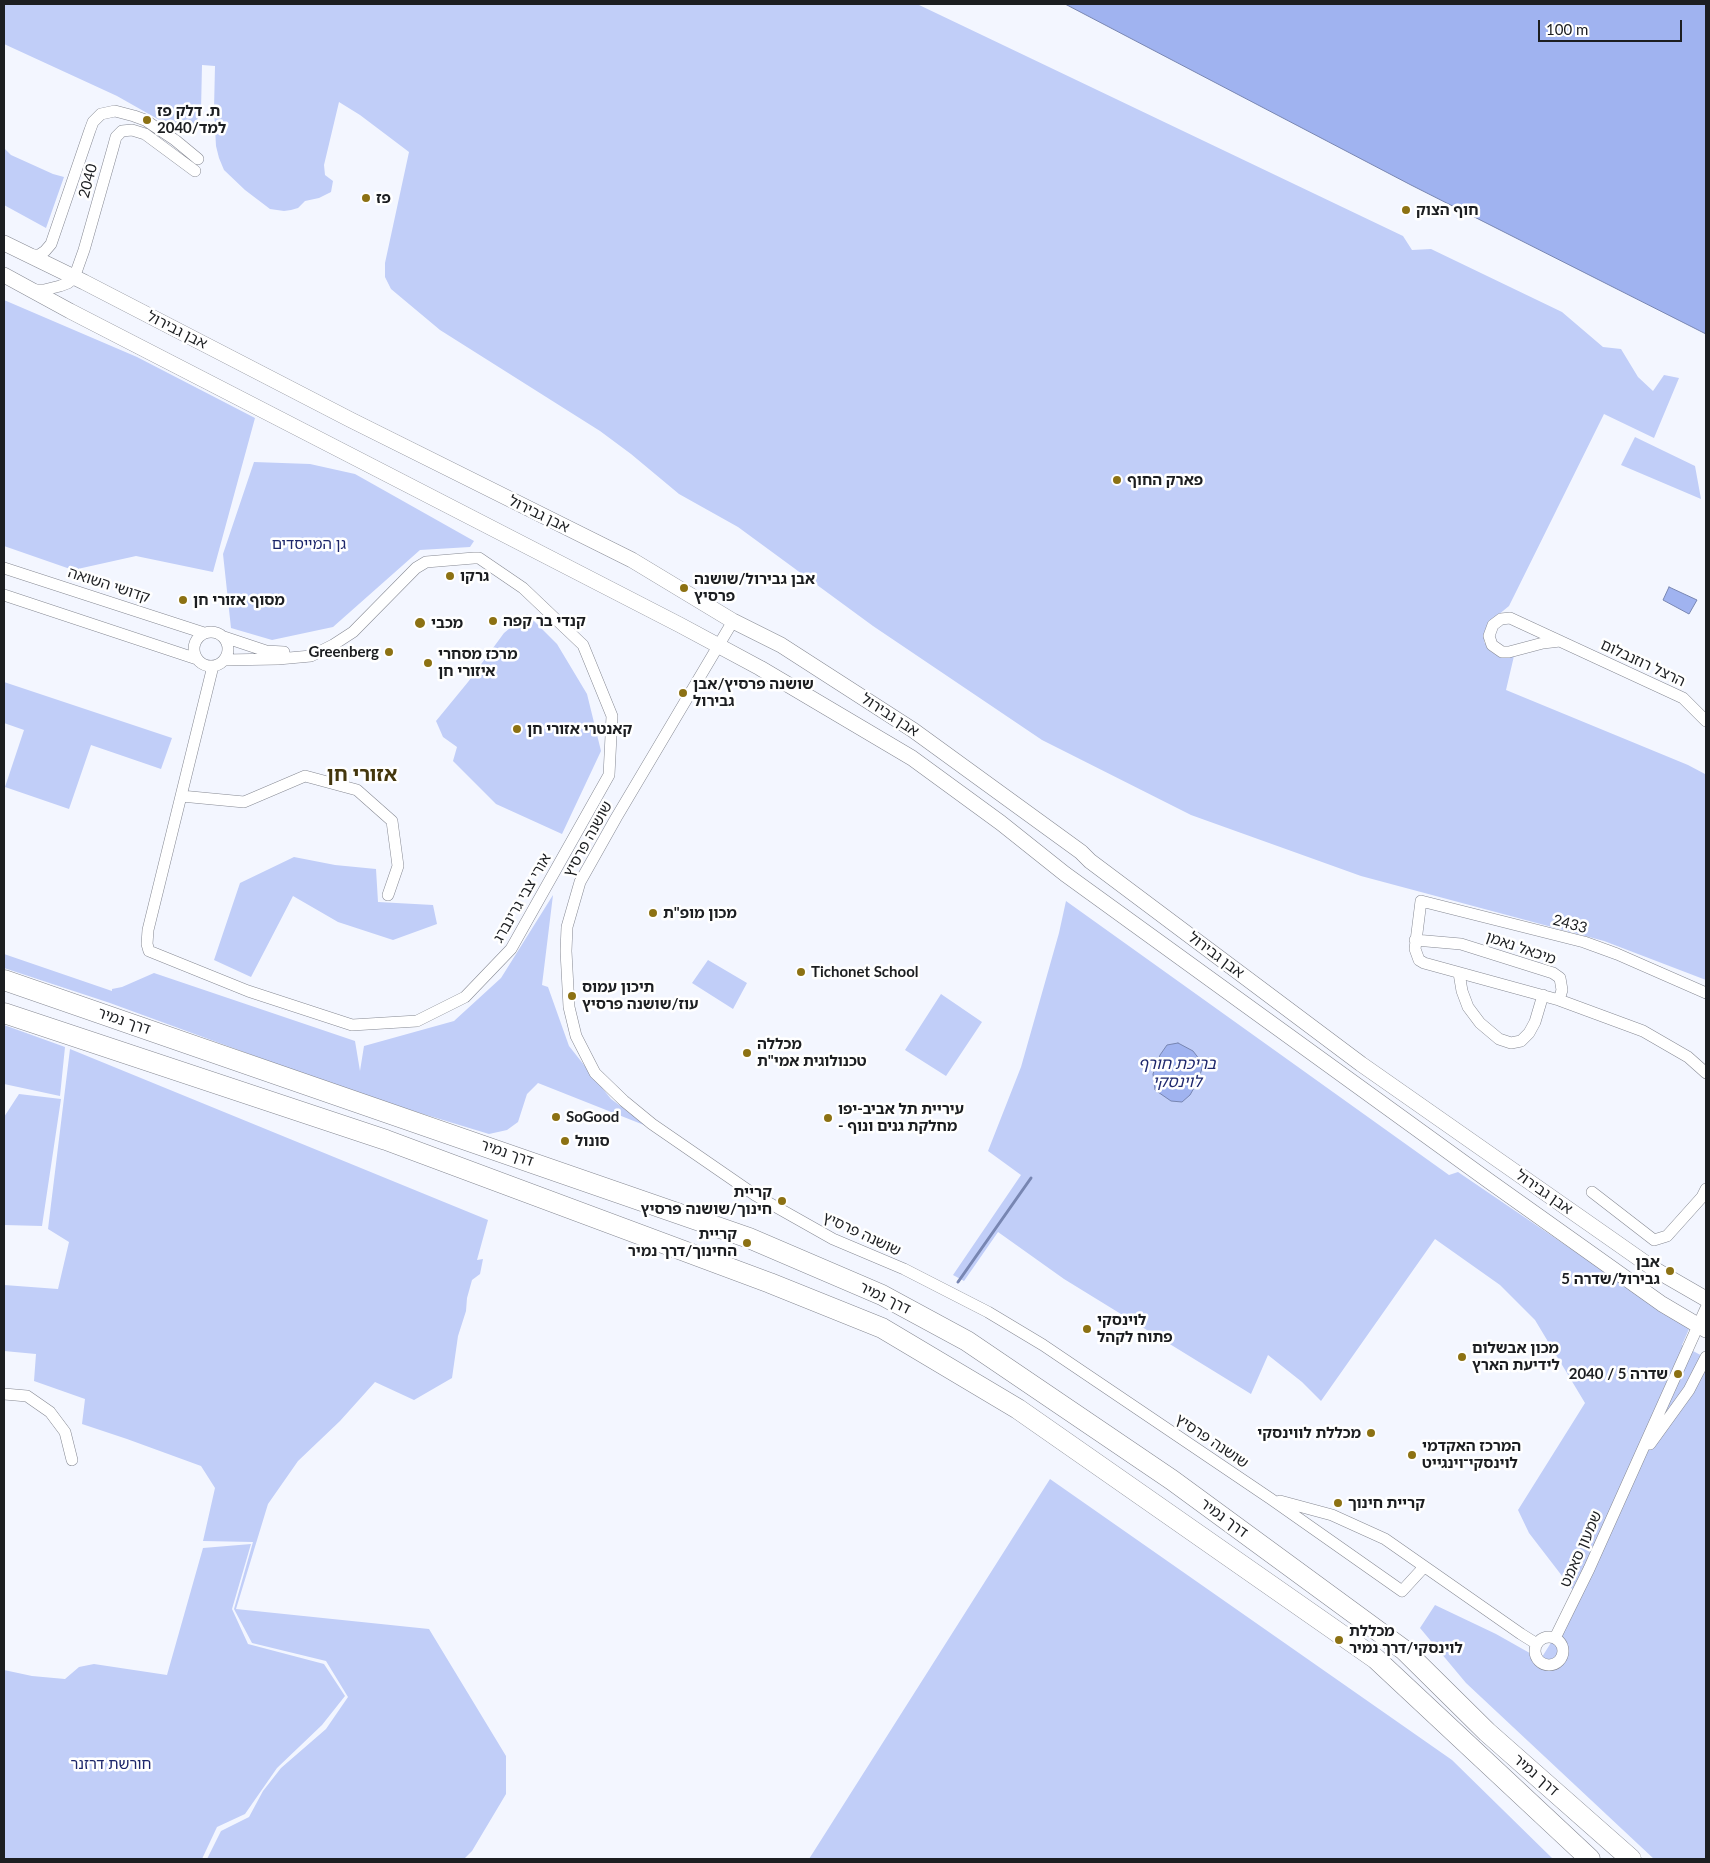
<!DOCTYPE html>
<html>
<head>
<meta charset="utf-8">
<style>
	body { margin:0 }
	#map { position:relative; width:1710px; height:1863px; overflow:hidden; background:#f3f6ff; font-family:Lato,sans-serif }
	canvas { display:block }
	.frame { position:absolute; inset:0; border:5px solid #1c1e21; pointer-events:none }
	.scale { position:absolute; left:1538px; top:20px; width:144px; height:22px; box-sizing:border-box; border:2px solid #1c1e21; border-top:0; padding-left:6px; font-size:15px; line-height:18px; white-space:nowrap; color:#1c1e21; -webkit-text-stroke:4px #fff; paint-order:stroke }
</style>
</head>
<body>
<div id="map">
<canvas width="1710" height="1863"></canvas>
<div class="frame"></div>
<div class="scale">100 m</div>
</div>
<script>
const g = document.querySelector('canvas').getContext('2d');
g.lineJoin = 'round';
function fill(path, color) {
  g.fillStyle = color;
  g.fill(path, 'evenodd');
}
function toPath(rows) {
  const path = new Path2D();
  for (const r of rows) {
    if (r.length === 3) {
      path.moveTo(r[0] + r[2], r[1]);
      path.arc(r[0], r[1], r[2], 0, 2 * Math.PI);
      continue;
    }
    path.moveTo(r[0], r[1]);
    for (let i = 2; i < r.length; i += 2) path.lineTo(r[i], r[i + 1]);
  }
  return path;
}
function strokePath(path, color, width, dash) {
  g.strokeStyle = color;
  g.lineWidth = width;
  g.lineCap = dash ? 'butt' : 'round';
  g.setLineDash(dash || []);
  g.stroke(path);
}
function label(font, color, halo, rows, align = 'center') {
  g.font = font + ' Lato,"Noto Sans Hebrew",sans-serif';
  g.lineWidth = 5;
  g.setLineDash([]);
  g.textBaseline = 'middle';
  g.strokeStyle = halo;
  g.fillStyle = color;
  for (const [text, x, y, turn = 0] of rows) {
    g.save();
    g.translate(x, y);
    g.rotate((+turn || 0) * Math.PI / 180);
    g.textAlign = isNaN(turn) ? turn : align;
    if (halo) g.strokeText(text, 0, 0);
    g.fillText(text, 0, 0);
    g.restore();
  }
}
fill(toPath([
	[4,4,917,4,1403,236,1412,250,1431,249,1562,312,1603,347,1621,349,1638,377,1653,391,1664,375,1679,378,1654,438,1604,414,1509,606,1492,620,1486,629,1484,642,1492,652,1503,657,1514,656,1506,690,1688,765,1705,774,1706,772,1706,980,1604,941,1361,876,1191,815,1042,740,873,626,738,527,679,494,631,454,600,431,440,330,391,289,385,277,385,263,409,152,360,115,339,102,324,165,325,175,333,181,331,192,319,198,305,201,298,208,291,210,284,211,270,209,245,190,224,170,219,158,216,146,214,109,215,66,202,65,201,111,196,123,187,130,177,130,117,96,4,44],
	[4,148,11,155,53,174,64,177,46,228,4,205],
	[4,300,137,357,255,418,213,572,136,556,73,570,4,546],
	[1635,437,1695,466,1701,499,1621,465],
	[254,462,310,464,355,474,474,541,470,547,420,550,333,627,272,640,231,628,223,554],
	[527,614,557,644,587,694,601,751,562,834,496,804,453,761,457,747,443,737,436,721,468,682,504,633],
	[4,682,172,738,161,769,91,745,69,809,5,787,24,730,4,723],
	[294,857,335,865,376,869,378,902,433,905,437,924,393,940,338,922,293,896,251,977,214,960,240,883],
	[553,895,542,985,548,987,569,1046,611,1099,649,1127,538,1083,527,1094,518,1122,507,1130,489,1134,364,1096,110,1003,4,968,4,954,112,991,112,989,122,987,154,973,355,1041,360,1071,364,1046,454,1021,501,978],
	[1066,901,1449,1175,1458,1172,1689,1329,1682,1345,1706,1358,1706,1859,1654,1859,1466,1683,1420,1628,1435,1605,1496,1634,1535,1656,1542,1657,1579,1598,1529,1533,1518,1510,1585,1403,1535,1320,1500,1285,1435,1239,1321,1401,1302,1382,1268,1355,1251,1394,1064,1279,998,1232,964,1281,953,1275,1021,1175,988,1151,1021,1067,1059,933],
	[708,960,747,983,733,1009,692,983],
	[941,994,982,1022,946,1076,905,1050],
	[4,1025,65,1047,60,1096,4,1084],
	[70,1049,488,1220,477,1260,483,1259,480,1274,472,1280,467,1298,466,1311,458,1336,452,1378,414,1400,375,1382,340,1421,298,1461,268,1504,236,1609,429,1629,506,1756,506,1794,472,1851,464,1859,207,1859,221,1831,249,1817,263,1791,281,1768,326,1729,348,1697,326,1661,252,1643,234,1609,253,1542,203,1541,215,1488,201,1466,127,1439,82,1424,85,1399,34,1381,36,1354,4,1351,4,1285,58,1289,69,1242,48,1229],
	[19,1094,61,1099,42,1226,4,1225,4,1117],
	[1050,1479,1452,1760,1553,1859,809,1859],
	[251,1544,232,1609,248,1644,324,1664,345,1696,322,1725,277,1768,245,1814,217,1827,202,1859,4,1859,4,1670,32,1676,65,1679,79,1667,94,1664,167,1675,203,1548]
]), '#c1cef8');
const water = toPath([
	[1065,4,1706,4,1706,334,1411,185,1065,4],
	[1669,587,1697,600,1689,614,1663,600,1669,587],
	[1178,1043,1193,1051,1203,1064,1199,1079,1190,1095,1182,1102,1171,1101,1155,1090,1153,1074,1160,1055,1167,1045,1178,1043]
]);
fill(water, '#a0b3f0');
strokePath(water, '#7886b2', 1);
strokePath(toPath([
	[958,1282,1031,1178]
]), '#7886b2', 3);
const street = toPath([
	[28,255,39,255,45,251,51,244,90,130,93,122,101,114,115,111,134,116,145,120,175,140,198,159],
	[32,290,44,290,60,286,68,283,74,278,84,250,113,148,116,137,122,131,132,130,145,134,195,171],
	[4,568,204,633],
	[4,595,197,659],
	[733,621,616,818,580,882,567,927,566,951,569,1007,576,1036,595,1073,624,1101,652,1124,755,1195,833,1239,904,1269,988,1312,1043,1345,1271,1499,1402,1591,1424,1567],
	[211,649,17],
	[224,637,266,651,284,652],
	[1560,641,1543,643,1509,652,1502,652,1492,645,1489,636,1493,625,1501,619,1510,618,1683,698,1706,721],
	[213,666,148,930,147,944,149,951,248,991,352,1025,417,1021,465,997,511,949,609,775,612,716,583,645,523,588,479,558,474,558,426,562,416,568,353,632,333,645,311,656,278,659,224,660],
	[181,796,244,802,305,776,357,790,392,821,398,866,388,895],
	[1415,940,1461,944,1553,973,1560,978,1562,990,1559,1000,1643,1031,1688,1057,1706,1073],
	[1459,973,1462,991,1468,1007,1480,1023,1499,1039,1511,1043,1521,1041,1529,1033,1535,1022,1543,995],
	[1559,1000,1424,963,1419,960,1415,949,1421,901,1584,942,1617,954,1706,993],
	[1592,1192,1654,1240,1667,1236,1702,1197,1706,1189],
	[4,1394,27,1396,50,1412,65,1432,72,1460],
	[1650,1444,1689,1390,1706,1357],
	[1280,1501,1332,1515,1385,1539,1521,1634,1537,1644],
	[1549,1651,14],
	[1555,1638,1589,1569,1706,1308]
]);
const secondary = toPath([
	[4,243,84,282,351,420,632,560,733,621,781,645,913,730,1081,852,1090,861,1361,1064,1654,1269,1706,1299],
	[4,275,70,311,680,625,760,668,912,758,1001,823,1065,874,1489,1181,1662,1304,1706,1330]
]);
const highway = toPath([
	[4,980,749,1238,882,1295,967,1341,1172,1480,1404,1650,1487,1732,1631,1859],
	[4,1013,386,1140,770,1283,882,1328,1018,1409,1376,1659,1590,1859]
]);
strokePath(street, '#868993', 12);
strokePath(secondary, '#868993', 16);
strokePath(highway, '#868993', 21);
strokePath(street, '#fff', 11);
strokePath(secondary, '#fff', 15);
strokePath(highway, '#fff', 20);
for (const [x, y, r, color] of [
	[147,120,5,"#8c7113"],
	[366,198,5,"#8c7113"],
	[1406,210,5,"#8c7113"],
	[1117,480,5,"#8c7113"],
	[450,576,5,"#8c7113"],
	[684,588,5,"#8c7113"],
	[183,600,5,"#8c7113"],
	[493,621,5,"#8c7113"],
	[420,623,6,"#8c7113"],
	[389,652,5,"#8c7113"],
	[428,663,5,"#8c7113"],
	[683,693,5,"#8c7113"],
	[517,729,5,"#8c7113"],
	[653,913,5,"#8c7113"],
	[801,972,5,"#8c7113"],
	[572,996,5,"#8c7113"],
	[747,1053,5,"#8c7113"],
	[556,1117,5,"#8c7113"],
	[828,1118,5,"#8c7113"],
	[565,1141,5,"#8c7113"],
	[782,1201,5,"#8c7113"],
	[747,1243,5,"#8c7113"],
	[1670,1271,5,"#8c7113"],
	[1087,1329,5,"#8c7113"],
	[1462,1357,5,"#8c7113"],
	[1678,1374,5,"#8c7113"],
	[1371,1433,5,"#8c7113"],
	[1412,1455,5,"#8c7113"],
	[1338,1503,5,"#8c7113"],
	[1339,1640,5,"#8c7113"]
]) {
  const dot = new Path2D();
  dot.arc(x, y, r, 0, 2 * Math.PI);
  g.fillStyle = color;
  g.fill(dot);
  strokePath(dot, '#fff', 2);
}
label('bold 15px', '#1c1e21', '#fff', [
	["ת. דלק פז",157,111],
	["למד/2040",157,128],
	["פז",376,198],
	["חוף הצוק",1416,210],
	["פארק החוף",1127,480],
	["גרקו",460,576],
	["אבן גבירול/שושנה",694,579],
	["פרסיץ",694,596],
	["מסוף אזורי חן",193,600],
	["קנדי בר קפה",503,621],
	["מכבי",431,623],
	["Greenberg",379,652,"right"],
	["מרכז מסחרי",438,654],
	["איזורי חן",438,671],
	["שושנה פרסיץ/אבן",693,684],
	["גבירול",693,701],
	["קאנטרי אזורי חן",527,729],
	["מכון מופ\"ת",663,913],
	["Tichonet School",811,972],
	["תיכון עמוס",582,987],
	["עוז/שושנה פרסיץ",582,1004],
	["מכללה",757,1044],
	["טכנולוגית אמי\"ת",757,1061],
	["עיריית תל אביב-יפו",838,1109],
	["- מחלקת גנים ונוף",838,1126],
	["SoGood",566,1117],
	["סונול",575,1141],
	["קריית",772,1192,"right"],
	["חינוך/שושנה פרסיץ",772,1209,"right"],
	["קריית",737,1234,"right"],
	["החינוך/דרך נמיר",737,1251,"right"],
	["אבן",1660,1262,"right"],
	["גבירול/שדרה 5",1660,1279,"right"],
	["לוינסקי",1097,1320],
	["פתוח לקהל",1097,1337],
	["מכון אבשלום",1472,1348],
	["לידיעת הארץ",1472,1365],
	["שדרה 5 / 2040",1668,1374,"right"],
	["מכללת לווינסקי",1361,1433,"right"],
	["המרכז האקדמי",1422,1446],
	["לוינסקי־וינגייט",1422,1463],
	["קריית חינוך",1348,1503],
	["מכללת",1349,1631],
	["לוינסקי/דרך נמיר",1349,1648]
], 'left');
label('15px', '#1c1e21', '#fff', [
	["2040",88,181,-75],
	["אבן גבירול",177,330,27],
	["אבן גבירול",539,514,26],
	["קדושי השואה",109,585,18],
	["הרצל רוזנבלום",1643,663,25],
	["אבן גבירול",890,715,33],
	["שושנה פרסיץ",588,839,-61],
	["אורי צבי גרינברג",522,898,-60],
	["2433",1570,924,15],
	["מיכאל נאמן",1521,948,19],
	["אבן גבירול",1216,955,37],
	["דרך נמיר",124,1021,19],
	["דרך נמיר",507,1153,19],
	["אבן גבירול",1544,1192,35],
	["שושנה פרסיץ",862,1234,25],
	["דרך נמיר",885,1298,26],
	["שושנה פרסיץ",1212,1441,34],
	["דרך נמיר",1224,1518,36],
	["שמעון סאמט",1581,1549,-66],
	["דרך נמיר",1536,1775,41]
]);
label('15px', '#1b256a', '#fff', [
	["גן המייסדים",309,544],
	["חורשת דרזנר",111,1764]
]);
label('italic 16px', '#1e286d', '#fff', [
	["בריכת חורף",1177,1064],
	["לוינסקי",1177,1082]
]);
label('bold 20px', '#44370e', '#fff', [
	["אזורי חן",362,775]
]);
</script>
</body>
</html>
